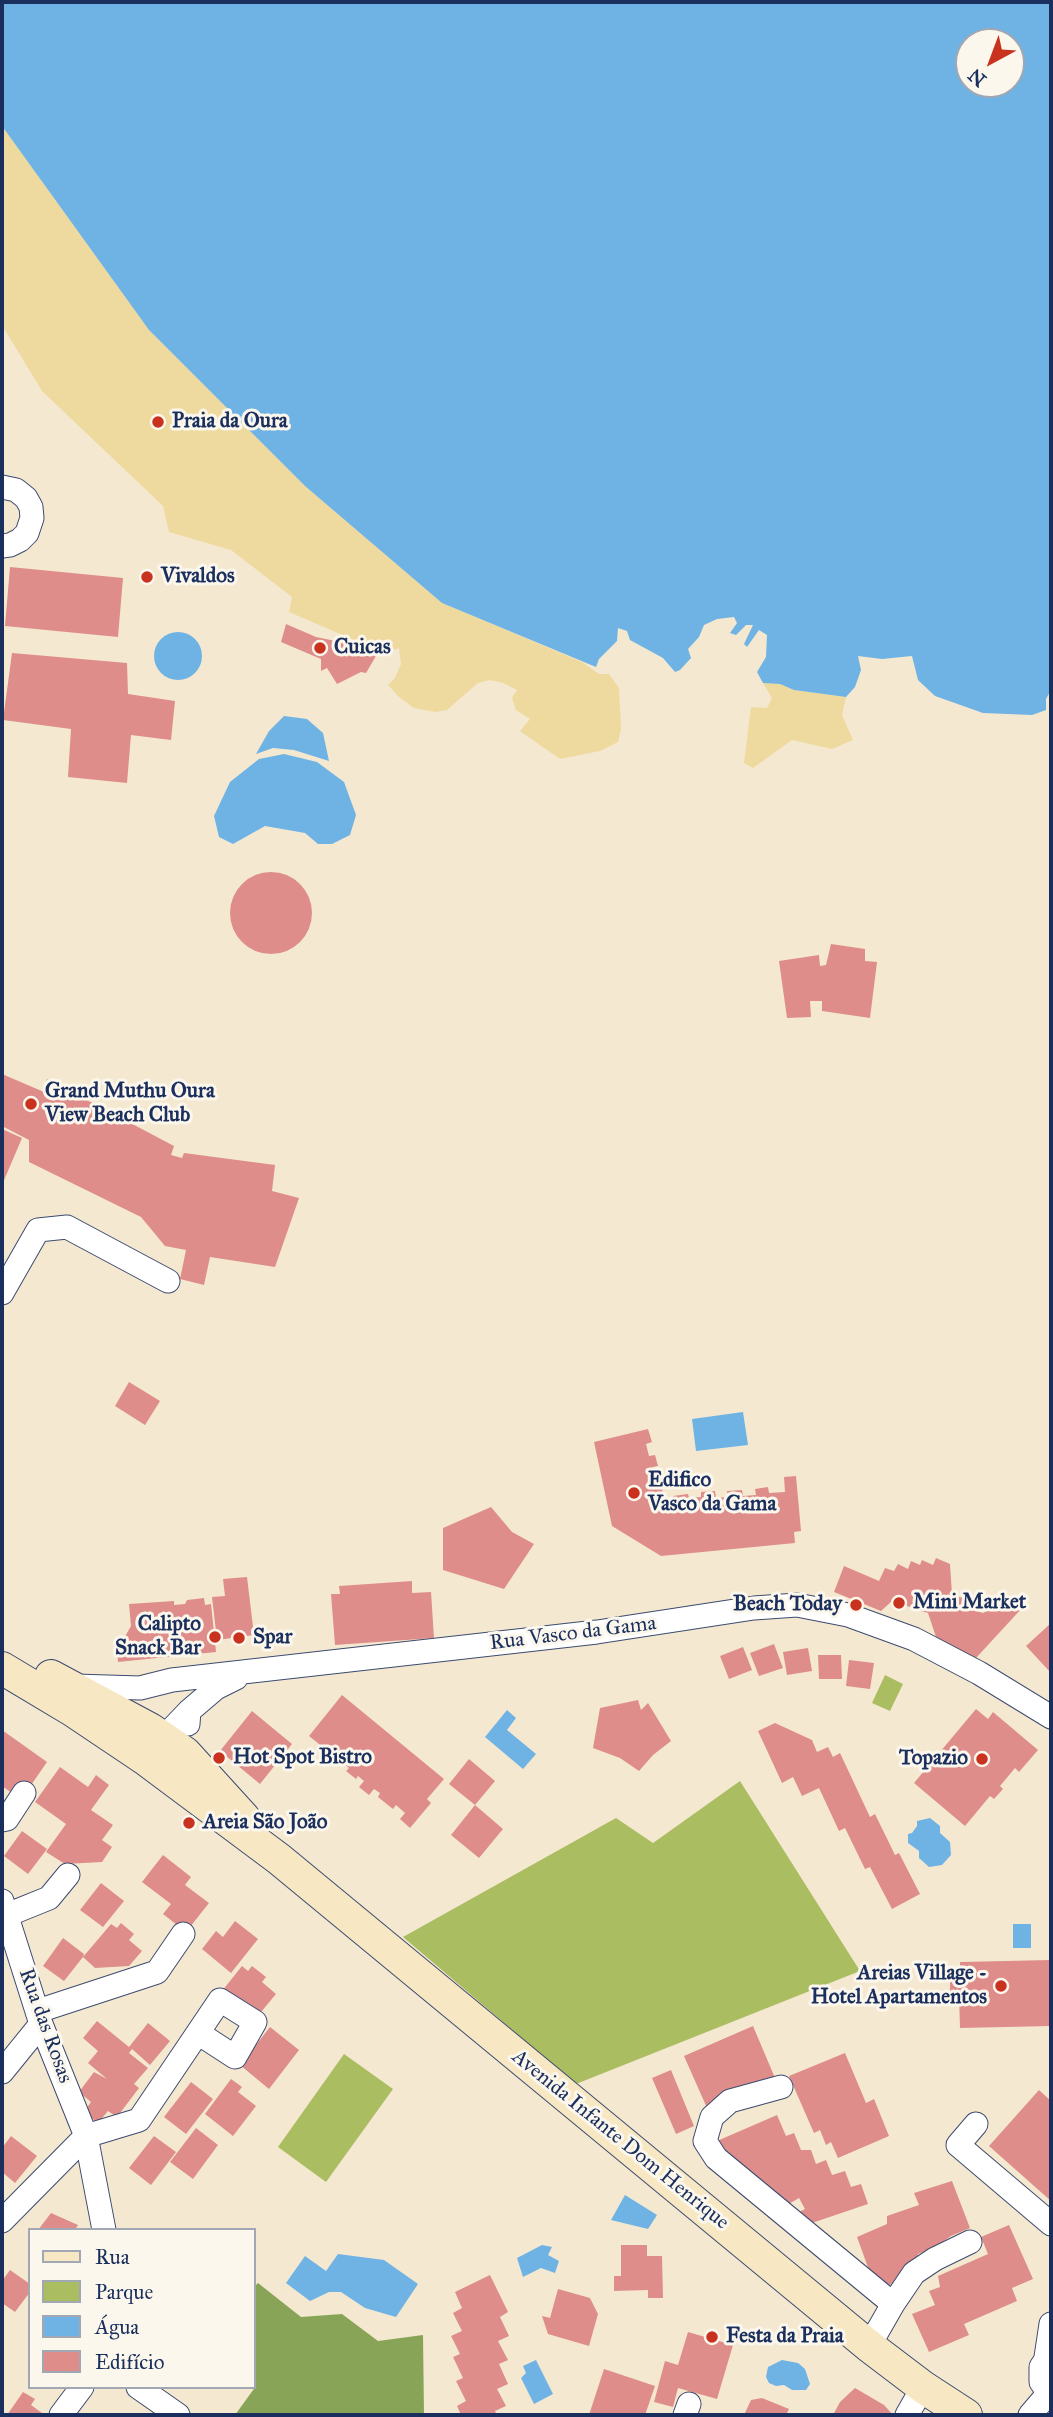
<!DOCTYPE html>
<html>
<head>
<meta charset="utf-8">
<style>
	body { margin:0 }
	#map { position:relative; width:1053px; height:2417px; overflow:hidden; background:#f5e8d1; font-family:"IM FELL Great Primer",serif }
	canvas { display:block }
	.frame { position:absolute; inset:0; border:4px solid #1b2f5e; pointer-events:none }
	.legend { position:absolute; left:28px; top:2228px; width:228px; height:161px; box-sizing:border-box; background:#fbf7ec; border:2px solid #a1a7b3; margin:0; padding:9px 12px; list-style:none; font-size:21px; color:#1b2f5e }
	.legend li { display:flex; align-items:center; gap:14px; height:35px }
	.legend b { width:35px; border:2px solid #a1a7b3 }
	.north { position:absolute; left:955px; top:28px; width:70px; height:70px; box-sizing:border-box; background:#fbf7ec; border:2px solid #a1a7b3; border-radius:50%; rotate:221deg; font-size:19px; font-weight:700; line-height:28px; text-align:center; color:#1b2f5e }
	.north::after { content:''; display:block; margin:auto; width:24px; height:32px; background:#c8321e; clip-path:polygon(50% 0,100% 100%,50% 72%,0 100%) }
</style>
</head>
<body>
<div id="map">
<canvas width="1053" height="2417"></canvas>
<div class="frame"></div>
<ul class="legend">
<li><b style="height:9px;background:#f7e8c3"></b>Rua</li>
<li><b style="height:19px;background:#abbd61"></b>Parque</li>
<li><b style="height:19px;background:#6eb3e4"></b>Água</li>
<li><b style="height:19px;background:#de8d8a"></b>Edifício</li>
</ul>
<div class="north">N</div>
</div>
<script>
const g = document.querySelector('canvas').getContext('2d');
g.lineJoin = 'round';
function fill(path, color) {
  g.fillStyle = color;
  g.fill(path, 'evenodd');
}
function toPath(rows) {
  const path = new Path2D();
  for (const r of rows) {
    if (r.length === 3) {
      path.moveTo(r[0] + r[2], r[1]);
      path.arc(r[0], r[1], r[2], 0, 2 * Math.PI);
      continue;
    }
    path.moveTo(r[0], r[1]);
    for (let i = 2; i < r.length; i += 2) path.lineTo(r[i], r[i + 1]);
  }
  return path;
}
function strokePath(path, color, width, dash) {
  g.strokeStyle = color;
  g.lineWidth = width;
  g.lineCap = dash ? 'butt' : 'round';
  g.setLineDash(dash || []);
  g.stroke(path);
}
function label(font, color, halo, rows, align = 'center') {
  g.font = font + ' "IM FELL Great Primer",serif';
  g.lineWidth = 6;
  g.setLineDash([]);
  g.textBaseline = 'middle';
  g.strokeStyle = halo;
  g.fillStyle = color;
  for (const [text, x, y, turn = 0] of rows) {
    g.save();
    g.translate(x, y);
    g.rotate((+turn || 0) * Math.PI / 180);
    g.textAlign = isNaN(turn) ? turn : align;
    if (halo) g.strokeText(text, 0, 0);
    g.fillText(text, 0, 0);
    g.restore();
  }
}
fill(toPath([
	[885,1675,903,1684,890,1711,872,1703],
	[740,1781,860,1971,576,2084,403,1937,616,1818,653,1843],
	[344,2054,393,2089,326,2182,278,2147]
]), '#abbd61');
fill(toPath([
	[258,2283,301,2317,342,2314,378,2341,423,2335,424,2415,235,2415,256,2386,254,2384,254,2287]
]), '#88a457');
fill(toPath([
	[2,126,149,330,305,486,442,603,582,662,599,674,609,674,619,688,621,729,618,742,600,751,560,759,520,731,530,719,516,710,512,698,517,690,503,683,490,680,478,683,447,710,435,712,414,708,399,697,388,685,395,678,401,664,399,648,384,653,289,612,292,597,231,550,169,532,163,506,42,391,2,325],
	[763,683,780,684,794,690,846,697,842,715,853,740,832,749,792,740,753,768,744,763,751,707,767,708,772,698]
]), '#eeda9e');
fill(toPath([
	[2,2,1051,2,1051,690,1046,699,1046,710,1032,715,983,713,935,696,918,680,912,656,882,659,858,656,861,670,855,687,846,697,794,690,780,684,763,683,757,672,766,657,767,635,759,630,747,647,744,644,753,625,746,625,736,635,730,633,737,623,734,617,717,619,704,625,699,637,688,649,691,658,680,670,675,672,663,658,630,640,627,631,618,628,617,641,599,659,596,667,442,603,305,486,149,330,2,126],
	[1011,42,1011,84,969,84,969,42],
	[178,656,24],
	[284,716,307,719,323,733,329,761,294,750,273,748,256,754,269,731],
	[284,754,317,762,344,782,356,815,350,835,332,844,318,844,305,833,265,826,233,844,219,837,214,816,230,782,259,759],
	[743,1412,748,1445,696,1451,692,1419],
	[507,1710,516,1718,507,1730,536,1754,523,1769,485,1737],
	[930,1818,940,1826,940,1833,950,1842,951,1855,942,1865,929,1867,919,1858,919,1851,908,1843,908,1834,912,1833,917,1826,917,1821],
	[1013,1924,1031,1924,1031,1948,1013,1948],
	[625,2195,657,2215,648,2229,611,2220],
	[542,2245,552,2247,548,2255,559,2261,555,2273,541,2268,523,2277,517,2258],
	[338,2254,384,2260,418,2284,396,2317,365,2308,341,2292,329,2292,310,2301,286,2283,305,2256,326,2271],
	[536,2360,553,2394,534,2404,521,2378,526,2373,523,2366],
	[782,2360,798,2363,805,2369,810,2384,806,2390,792,2390,784,2385,776,2386,769,2383,766,2377,768,2367]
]), '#6eb3e4');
fill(toPath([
	[10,567,123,578,118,637,5,626],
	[286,624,316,637,350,644,376,656,366,673,361,672,337,684,327,668,321,671,321,659,281,642],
	[12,653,127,663,128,694,175,701,171,740,131,735,127,783,68,777,71,729,3,720],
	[271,913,41],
	[831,944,865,949,865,961,877,962,870,1018,822,1011,822,1001,810,1001,811,1017,787,1018,779,961,819,955,820,966,826,965],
	[2,1074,44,1092,47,1079,174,1146,171,1155,182,1158,184,1153,275,1165,272,1191,299,1198,275,1267,210,1257,204,1285,180,1279,186,1250,165,1246,141,1217,29,1162,29,1140,2,1126],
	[2,1129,22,1138,2,1185],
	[129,1382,160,1401,145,1425,115,1406],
	[648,1429,652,1442,646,1444,649,1456,655,1455,658,1466,653,1467,656,1484,661,1483,663,1494,659,1495,661,1503,674,1501,673,1496,688,1494,689,1498,701,1497,701,1492,715,1491,716,1498,728,1497,727,1491,742,1490,743,1496,756,1495,755,1489,768,1487,769,1493,785,1492,784,1477,796,1476,801,1531,794,1532,795,1543,661,1556,612,1526,594,1442],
	[491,1507,512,1532,534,1544,504,1589,443,1570,443,1528],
	[936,1558,950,1564,952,1595,963,1598,961,1606,983,1613,1009,1599,1023,1607,976,1658,938,1643,928,1613,892,1601,881,1611,834,1592,844,1566,879,1581,885,1568,894,1571,898,1564,908,1569,911,1561,920,1565,922,1560,933,1565],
	[247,1577,254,1635,217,1640,212,1597,225,1596,223,1579],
	[412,1581,412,1593,431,1592,434,1638,335,1645,331,1594,340,1594,339,1586],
	[204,1598,205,1605,211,1604,216,1652,118,1662,117,1643,123,1640,131,1626,129,1604,174,1601,174,1605,185,1604,187,1600],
	[1051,1623,1051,1673,1026,1646],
	[774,1644,783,1668,759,1676,750,1653],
	[743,1647,752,1670,729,1679,720,1656],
	[808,1648,812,1671,787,1675,783,1652],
	[818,1655,841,1655,842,1679,819,1679],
	[849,1660,874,1663,870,1689,846,1686],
	[342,1695,444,1779,427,1799,431,1803,410,1828,400,1819,405,1813,396,1805,393,1809,378,1797,380,1793,374,1789,369,1795,359,1787,364,1781,358,1776,356,1779,346,1771,349,1768,333,1755,329,1759,321,1752,324,1748,309,1736],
	[638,1700,641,1710,648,1703,671,1741,653,1755,639,1771,620,1758,593,1748,600,1708],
	[976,1709,988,1719,993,1712,1038,1750,1019,1772,1015,1768,1000,1786,1003,1789,994,1799,990,1796,965,1826,914,1783],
	[252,1711,292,1744,260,1784,220,1751],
	[775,1723,812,1740,817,1752,828,1747,833,1757,840,1753,870,1817,875,1814,895,1855,899,1853,920,1894,892,1909,870,1867,865,1869,845,1828,839,1831,819,1788,802,1796,793,1777,782,1783,758,1731],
	[2,1730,47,1762,29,1788,16,1796,2,1786],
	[469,1759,495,1781,475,1805,503,1829,479,1858,451,1835,475,1805,449,1784],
	[60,1767,88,1787,96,1775,109,1785,91,1810,113,1825,102,1840,112,1847,102,1862,65,1864,46,1852,66,1824,35,1802],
	[22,1831,47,1849,28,1874,4,1856],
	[163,1855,191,1877,185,1885,209,1903,186,1932,163,1914,171,1904,142,1882],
	[101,1883,124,1901,103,1927,80,1910],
	[235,1921,258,1939,231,1973,202,1949,216,1931,223,1937],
	[121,1923,134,1934,129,1940,142,1951,129,1966,95,1968,83,1957,64,1981,43,1966,63,1938,84,1954,83,1957,111,1924,117,1928],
	[1051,1960,1051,2026,960,2028,959,1995,950,1995,950,1977,960,1977,960,1962],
	[242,1966,248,1971,252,1966,266,1977,262,1982,276,1994,256,2018,222,1991],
	[97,2021,129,2047,148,2023,170,2041,150,2065,132,2049,129,2053,148,2068,134,2084,139,2088,117,2117,108,2111,98,2123,84,2112,91,2102,79,2092,94,2072,107,2079,88,2063,98,2051,83,2038],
	[753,2026,775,2078,707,2108,684,2056],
	[270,2027,299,2050,269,2089,240,2065],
	[845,2053,866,2103,874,2099,889,2136,838,2158,831,2142,826,2145,820,2130,814,2133,789,2076],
	[671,2070,694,2126,676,2134,652,2078],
	[231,2079,242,2087,238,2092,256,2106,233,2136,205,2114],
	[191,2082,213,2099,186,2134,164,2117],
	[1039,2090,1051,2101,1051,2201,989,2146],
	[777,2115,786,2136,794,2133,801,2150,811,2150,816,2164,826,2160,832,2175,845,2171,851,2187,861,2184,868,2204,809,2224,797,2213,805,2209,799,2198,787,2205,783,2198,772,2192,765,2182,752,2180,735,2164,731,2155,725,2158,717,2141],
	[196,2128,218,2145,193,2179,170,2162],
	[11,2136,37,2156,15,2183,2,2172,2,2148],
	[154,2136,176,2152,151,2185,129,2168],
	[952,2181,970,2228,951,2236,936,2247,918,2254,919,2260,903,2268,895,2282,884,2288,873,2281,857,2237,887,2224,887,2216,919,2205,914,2193],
	[51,2213,78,2225,75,2230,38,2230],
	[1009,2225,1033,2279,1012,2288,1017,2301,964,2324,969,2335,929,2352,912,2314,935,2305,929,2291,940,2287,938,2276,988,2254,981,2237],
	[621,2245,647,2245,647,2256,662,2256,663,2298,648,2298,648,2290,614,2291,614,2276,621,2276],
	[10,2270,30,2284,30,2292,15,2312,2,2303,2,2281],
	[490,2275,508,2312,500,2317,509,2336,498,2341,508,2360,499,2364,508,2384,497,2389,506,2406,495,2411,497,2415,461,2415,457,2406,466,2401,456,2381,463,2378,453,2357,460,2354,451,2336,462,2331,453,2313,462,2308,455,2292],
	[558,2289,590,2298,598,2314,589,2346,548,2334,542,2316,550,2318],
	[688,2332,733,2345,717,2399,678,2388,673,2407,654,2402,665,2361,678,2365],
	[604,2369,655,2386,645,2415,589,2415],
	[855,2388,884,2405,893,2415,833,2415,840,2402],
	[23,2392,35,2399,31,2405,42,2413,40,2415,7,2415],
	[762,2398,789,2409,786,2415,744,2415,751,2400]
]), '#de8d8a');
const street = toPath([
	[2,487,16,490,26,498,31,507,32,518,27,533,20,540,10,545,2,546],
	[2,1293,38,1230,67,1227,168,1281],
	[75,1686,140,1688,172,1680,597,1632,754,1608,797,1605,848,1615,914,1639,979,1673,1051,1717],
	[188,1724,189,1711,216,1688,236,1678],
	[149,1740,169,1732,189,1711],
	[2,1820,7,1819,24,1793],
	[2,1901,41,2024,86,2136,104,2230],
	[2,1917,49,1898,68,1875],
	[38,2011,157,1972,183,1934],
	[2,2072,41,2024],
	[781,2087,730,2101,712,2117,705,2141,716,2158,893,2304],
	[976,2124,958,2145,1051,2224],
	[2,2221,86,2136,139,2120,220,2000,255,2022,235,2057,198,2033],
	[869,2346,893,2304,914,2273,935,2259,970,2242],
	[1051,2352,1041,2367,1041,2382,1051,2396],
	[1046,2357,1051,2324],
	[138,2387,178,2415],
	[61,2415,82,2387],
	[685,2415,689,2404],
	[907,2415,923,2387],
	[1030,2415,1048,2394]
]);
const secondary = toPath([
	[2,1668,72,1710,145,1759,279,1859,869,2346,923,2387,966,2415],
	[51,1676,150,1729,185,1753,244,1818]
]);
strokePath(street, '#3c4b6f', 25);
strokePath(secondary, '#3c4b6f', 34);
strokePath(street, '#fff', 23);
strokePath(secondary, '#f7e8c3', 32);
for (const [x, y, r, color] of [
	[158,422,7,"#c8321e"],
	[147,577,7,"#c8321e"],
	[320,648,7,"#c8321e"],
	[31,1104,7,"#c8321e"],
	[634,1493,7,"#c8321e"],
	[899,1603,7,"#c8321e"],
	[856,1605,7,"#c8321e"],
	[215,1637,7,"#c8321e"],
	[239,1638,7,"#c8321e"],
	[219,1758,7,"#c8321e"],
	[982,1759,7,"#c8321e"],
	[189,1823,7,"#c8321e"],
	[1001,1986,7,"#c8321e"],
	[712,2337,7,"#c8321e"]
]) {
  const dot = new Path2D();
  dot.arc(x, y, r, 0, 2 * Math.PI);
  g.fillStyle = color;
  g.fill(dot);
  strokePath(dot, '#fbf7ec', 2.5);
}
label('bold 21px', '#1b2f5e', '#fbf7ec', [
	["Praia da Oura",172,422],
	["Vivaldos",161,577],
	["Cuicas",334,648],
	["Grand Muthu Oura",45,1092],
	["View Beach Club",45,1116],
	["Edifico",648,1481],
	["Vasco da Gama",648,1505],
	["Mini Market",913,1603],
	["Beach Today",842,1605,"right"],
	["Calipto",201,1625,"right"],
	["Snack Bar",201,1649,"right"],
	["Spar",253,1638],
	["Hot Spot Bistro",233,1758],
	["Topazio",968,1759,"right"],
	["Areia São João",203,1823],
	["Areias Village -",987,1974,"right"],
	["Hotel Apartamentos",987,1998,"right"],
	["Festa da Praia",726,2337]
], 'left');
label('21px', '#1b2f5e', '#fbf7ec', [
	["Rua Vasco da Gama",573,1634,-7],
	["Rua das Rosas",45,2026,70],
	["Avenida Infante Dom Henrique",620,2140,39]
]);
</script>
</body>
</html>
